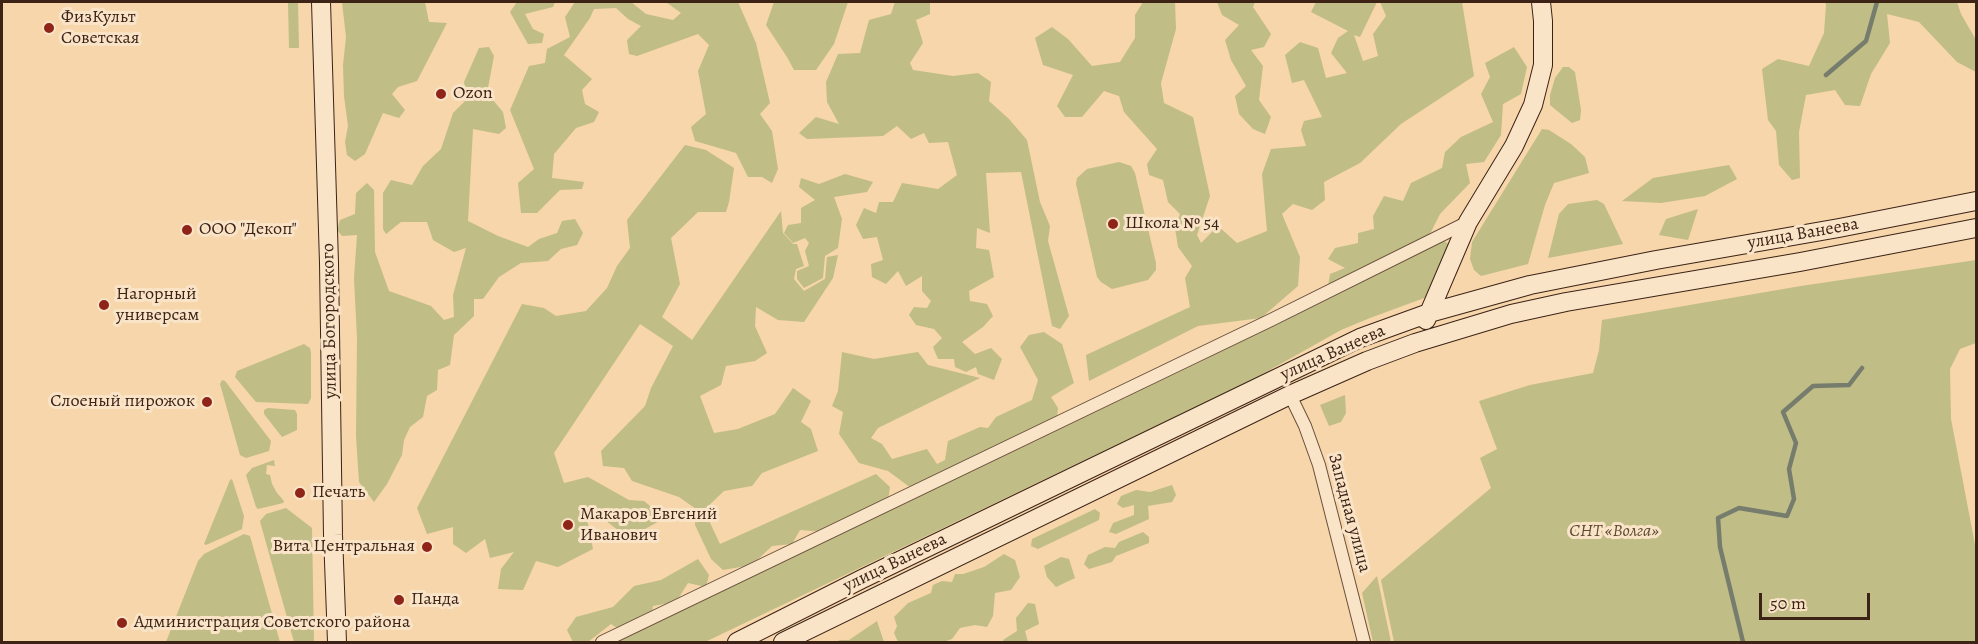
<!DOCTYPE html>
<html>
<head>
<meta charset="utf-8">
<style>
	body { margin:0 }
	#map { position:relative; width:1978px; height:644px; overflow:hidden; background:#f6d6aa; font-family:Alegreya,serif }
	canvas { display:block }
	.frame { position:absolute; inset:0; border:3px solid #3c2316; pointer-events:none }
	.scale { position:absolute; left:1759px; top:593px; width:111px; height:27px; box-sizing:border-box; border:3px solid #3c2316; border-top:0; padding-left:8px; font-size:18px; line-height:21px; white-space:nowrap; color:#3c2316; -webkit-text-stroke:4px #f9e4c8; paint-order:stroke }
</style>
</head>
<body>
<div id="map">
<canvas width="1978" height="644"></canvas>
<div class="frame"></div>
<div class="scale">50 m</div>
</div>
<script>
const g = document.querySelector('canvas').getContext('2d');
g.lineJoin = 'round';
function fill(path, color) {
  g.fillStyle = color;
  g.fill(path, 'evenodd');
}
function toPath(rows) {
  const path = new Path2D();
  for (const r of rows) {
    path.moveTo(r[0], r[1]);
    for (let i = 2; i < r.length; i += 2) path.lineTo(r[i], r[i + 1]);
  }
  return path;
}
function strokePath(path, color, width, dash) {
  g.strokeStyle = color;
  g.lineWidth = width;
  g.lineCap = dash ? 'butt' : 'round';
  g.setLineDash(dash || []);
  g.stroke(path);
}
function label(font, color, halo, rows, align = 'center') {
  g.font = font + ' Alegreya,serif';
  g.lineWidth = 6;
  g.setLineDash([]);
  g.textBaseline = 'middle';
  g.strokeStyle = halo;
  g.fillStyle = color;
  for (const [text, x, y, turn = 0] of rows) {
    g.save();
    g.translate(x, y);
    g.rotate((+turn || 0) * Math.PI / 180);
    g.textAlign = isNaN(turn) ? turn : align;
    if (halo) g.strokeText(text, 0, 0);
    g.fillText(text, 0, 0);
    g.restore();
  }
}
fill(toPath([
	[288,2,298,2,299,48,289,48],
	[342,2,425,2,429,22,447,23,417,81,398,87,392,94,405,110,399,118,383,113,365,154,355,161,347,155,345,142,348,126,344,96,343,65,346,37],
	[517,2,555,2,553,7,525,14,533,29,544,34,542,43,528,44,510,12],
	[575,2,631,2,646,14,673,20,681,13,666,2,738,2,756,43,770,103,760,114,772,131,778,169,772,183,762,177,748,177,736,153,695,141,691,127,706,114,698,71,709,45,698,34,637,56,629,54,627,40,641,26,628,19,616,8,594,9,590,18,564,55,592,79,582,90,585,104,599,112,594,122,576,128,554,154,552,178,584,182,582,189,560,190,537,213,521,213,518,183,534,169,510,110,529,66,545,63,547,49,570,37,565,17],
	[774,2,848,2,834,44,816,70,794,70,787,57,766,25],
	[895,2,930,2,930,14,916,20,923,43,910,63,913,70,953,76,978,73,991,82,989,101,1009,119,1027,140,1040,202,1050,226,1048,241,1069,316,1060,329,1052,326,1021,172,986,173,990,233,977,228,976,248,989,250,994,277,969,291,970,301,987,304,993,316,983,327,962,342,975,354,991,348,1002,359,994,380,978,374,976,367,966,372,955,367,954,359,938,359,933,347,942,338,934,329,916,325,909,315,914,307,927,308,931,301,922,291,922,276,906,286,898,271,886,284,872,277,871,264,883,260,877,237,863,239,856,225,864,208,876,213,879,202,893,202,902,183,938,189,957,175,948,142,929,143,924,133,911,139,897,126,883,136,807,139,799,133,816,117,839,124,827,102,826,82,838,54,860,53,869,20,891,14],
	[1143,2,1175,2,1176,29,1161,83,1164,103,1193,117,1210,196,1197,235,1201,243,1218,226,1237,243,1267,231,1262,174,1271,149,1306,146,1301,130,1304,121,1322,117,1304,80,1292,83,1285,55,1300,42,1318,48,1326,78,1347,73,1331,53,1338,38,1348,31,1311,12,1316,2,1377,2,1360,37,1354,35,1363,61,1378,56,1373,34,1386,16,1380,2,1462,2,1474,76,1401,124,1360,163,1324,182,1325,200,1312,210,1293,204,1282,214,1300,257,1298,286,1261,318,1198,326,1089,381,1086,355,1190,307,1185,278,1192,266,1178,247,1175,228,1180,214,1168,202,1163,180,1149,175,1147,164,1157,149,1124,112,1119,96,1104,91,1082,117,1065,117,1057,106,1073,75,1043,65,1035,38,1052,27,1068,39,1092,66,1120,62,1135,38,1135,15],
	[1217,2,1255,2,1253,7,1271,34,1264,47,1251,50,1263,66,1259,100,1271,117,1265,134,1253,129,1239,114,1235,96,1246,86,1231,60,1225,40,1239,25,1222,15],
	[1825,2,1957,2,1961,14,1976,40,1976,72,1957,62,1919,22,1887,14,1890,43,1871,74,1860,106,1845,105,1835,90,1806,95,1799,132,1800,178,1792,180,1779,165,1776,131,1768,120,1762,69,1778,59,1809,66,1824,33,1826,5],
	[489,47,494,56,487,93,503,112,506,128,499,134,473,129,468,221,498,236,528,247,539,239,557,233,562,221,575,219,583,233,577,245,561,249,548,261,521,263,499,277,483,299,474,299,474,316,454,335,450,365,438,370,437,390,427,396,423,417,410,427,404,440,402,455,387,484,374,502,359,482,356,436,357,338,354,278,357,235,342,236,337,230,340,220,355,214,356,193,367,183,374,190,375,252,389,291,431,306,444,320,454,317,453,295,466,248,454,252,433,240,427,222,401,222,386,234,383,229,383,193,391,180,412,185,423,166,441,149,453,113,467,99,464,82,479,48],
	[1514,47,1527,67,1521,94,1503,104,1501,135,1484,162,1466,164,1470,183,1440,214,1431,232,1413,250,1362,267,1345,285,1328,286,1330,274,1345,268,1328,259,1335,248,1358,243,1358,233,1374,229,1373,216,1384,196,1403,201,1411,183,1442,168,1445,152,1461,137,1493,122,1481,94,1490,77,1485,63],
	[1563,67,1569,67,1575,72,1581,110,1580,120,1572,123,1550,105,1550,95,1555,78],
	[1542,129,1549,130,1571,144,1585,157,1589,173,1554,183,1545,205,1528,264,1481,276,1474,270,1470,259,1472,242],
	[685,145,706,150,734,168,729,202,726,212,698,212,671,238,680,284,662,317,692,340,781,211,783,233,793,244,797,244,804,266,796,269,794,279,804,291,825,279,827,257,838,255,833,278,804,322,778,320,756,307,755,326,767,353,755,361,726,366,721,385,700,396,714,433,738,429,775,414,793,388,811,401,801,422,811,429,818,451,762,473,752,486,724,491,704,510,720,544,876,474,890,487,888,501,824,532,800,530,792,544,772,546,752,565,723,570,711,559,695,525,696,509,679,497,632,481,624,468,603,466,601,451,645,406,651,388,673,346,640,324,554,453,564,483,588,477,629,500,644,501,665,518,636,534,623,534,592,510,586,514,593,549,558,567,536,561,523,590,498,589,501,569,514,552,490,558,485,539,466,553,453,544,453,527,427,534,417,508,522,304,544,308,556,316,586,311,607,288,617,266,630,248,627,220],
	[1119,162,1131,166,1135,173,1156,263,1156,270,1148,280,1112,289,1101,282,1097,277,1076,184,1077,178,1087,169],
	[1729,165,1737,179,1705,196,1661,203,1622,201,1653,178],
	[845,174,873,182,867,192,834,197,842,219,838,248,825,256,823,278,804,288,797,279,797,271,809,266,805,251,809,243,805,238,793,243,784,233,788,225,801,223,801,208,815,200,799,187,801,178,819,184],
	[1597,200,1604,204,1623,244,1548,258,1559,214,1568,204],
	[1698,209,1688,240,1659,235,1666,219],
	[1444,241,1449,244,1427,297,1370,318,1341,330,1252,380,705,642,615,642,1198,363,1381,270],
	[1976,260,1976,343,1960,349,1950,369,1951,419,1976,550,1976,642,1394,642,1381,580,1491,488,1480,458,1497,449,1479,401,1530,385,1593,373,1599,350,1602,320,1801,286],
	[1044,332,1062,344,1074,383,1051,397,1058,408,1056,426,911,488,888,471,859,463,839,434,843,412,832,406,838,391,842,352,874,359,918,352,928,365,980,378,878,428,871,438,882,444,892,459,927,449,937,464,945,460,948,441,980,427,988,428,996,417,1032,400,1038,380,1020,347,1029,335],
	[304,344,310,348,311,353,311,398,308,404,256,402,235,377,237,371],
	[222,380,225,381,271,441,269,451,246,458,240,455,220,384],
	[1345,395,1346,413,1341,422,1329,426,1320,405],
	[268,408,295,410,297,414,297,430,282,437,264,414,264,410],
	[274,460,275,466,267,465,266,474,270,475,272,484,277,493,284,501,283,503,258,509,256,507,246,475,252,468],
	[232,479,244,516,242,529,206,545,204,544,230,480],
	[1172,485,1176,495,1172,502,1148,506,1149,519,1116,534,1109,532,1113,523,1134,515,1134,505,1123,508,1117,504,1121,496,1136,490,1150,492],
	[286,508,312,528,314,642,294,642,261,525,260,521,266,514],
	[1095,509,1100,513,1099,520,1038,549,1031,546,1032,539],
	[1143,532,1149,537,1149,543,1116,556,1112,562,1089,569,1084,564,1088,555,1105,547,1115,548,1119,542],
	[244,534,250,536,280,642,166,642,198,561,204,554],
	[1004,554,1015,560,1020,577,1011,590,995,593,993,616,987,627,975,625,960,628,952,639,943,642,898,642,894,633,897,626,894,617,908,603,931,593,933,585,942,581,952,582,955,574,963,574,984,567],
	[1061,557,1069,559,1075,578,1056,587,1047,577,1044,566],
	[698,559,709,575,706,587,688,583,676,602,653,606,650,624,626,634,611,624,588,642,573,642,567,630,576,617,613,607,634,586,661,580],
	[1377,576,1391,642,1373,642,1362,593],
	[1028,603,1035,604,1039,624,1025,631,1028,642,1004,642,1003,640,1017,631,1016,618],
	[877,621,884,642,836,642,840,640,849,640]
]), '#c0bd86');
strokePath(toPath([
	[1826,75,1866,41,1877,2],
	[1743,642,1720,547,1718,518,1739,508,1787,516,1794,499,1789,469,1796,443,1783,412,1813,386,1849,385,1862,368]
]), '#767d6d', 4.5);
const street = toPath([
	[1290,395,1305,426,1319,465,1364,642],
	[602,642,1271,320,1468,222]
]);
const secondary = toPath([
	[321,2,329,263,333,535,337,642],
	[1426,320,1468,222,1514,146,1533,105,1543,65,1543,21,1541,2],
	[737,642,862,579,1360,338,1429,313,1530,285,1656,260,1839,228,1976,201],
	[783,642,1290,395,1367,361,1415,343,1511,314,1566,302,1800,262,1976,228]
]);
strokePath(street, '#6a503b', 14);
strokePath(secondary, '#3c2316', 20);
strokePath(street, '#f9e4c8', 12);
strokePath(secondary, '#f9e4c8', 18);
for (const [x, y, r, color] of [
	[49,28,6,"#8f2418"],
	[441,94,6,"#8f2418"],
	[1113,224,6,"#8f2418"],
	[187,230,6,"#8f2418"],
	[104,305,6,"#8f2418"],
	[207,402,6,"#8f2418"],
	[300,493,6,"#8f2418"],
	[568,525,6,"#8f2418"],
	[427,547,6,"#8f2418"],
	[399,600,6,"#8f2418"],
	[122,623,6,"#8f2418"]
]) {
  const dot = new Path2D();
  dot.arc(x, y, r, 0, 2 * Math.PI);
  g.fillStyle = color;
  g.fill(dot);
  strokePath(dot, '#f9e4c8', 2);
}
label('18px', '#3c2316', '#f9e4c8', [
	["ФизКульт",61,18],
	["Советская",61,39],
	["Ozon",453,94],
	["Школа № 54",1125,224],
	["ООО \"Декоп\"",199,230],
	["Нагорный",116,295],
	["универсам",116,316],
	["Слоеный пирожок",195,402,"right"],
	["Печать",312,493],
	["Макаров Евгений",580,515],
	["Иванович",580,536],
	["Вита Центральная",415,547,"right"],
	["Панда",411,600],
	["Администрация Советского района",134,623]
], 'left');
label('18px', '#3c2316', '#f9e4c8', [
	["улица Ванеева",1803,234,-10],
	["улица Богородского",330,321,-91],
	["улица Ванеева",1333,353,-24],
	["Западная улица",1349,513,75],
	["улица Ванеева",895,563,-26]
]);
label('italic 18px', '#5d4a32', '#f9e4c8', [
	["СНТ «Волга»",1614,532]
]);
</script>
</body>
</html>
